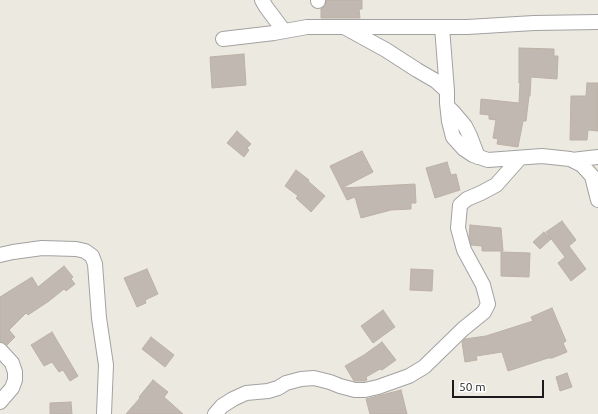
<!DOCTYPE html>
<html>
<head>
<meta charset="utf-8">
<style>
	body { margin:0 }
	#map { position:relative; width:598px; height:414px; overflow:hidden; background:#ece9e1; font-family:Ubuntu,sans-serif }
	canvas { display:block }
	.scale { position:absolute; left:452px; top:380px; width:92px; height:18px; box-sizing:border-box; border:2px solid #1b1b1b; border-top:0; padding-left:5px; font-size:12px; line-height:14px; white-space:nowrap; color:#1b1b1b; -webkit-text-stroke:3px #fff; paint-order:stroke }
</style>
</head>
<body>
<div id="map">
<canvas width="598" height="414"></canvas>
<div class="scale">50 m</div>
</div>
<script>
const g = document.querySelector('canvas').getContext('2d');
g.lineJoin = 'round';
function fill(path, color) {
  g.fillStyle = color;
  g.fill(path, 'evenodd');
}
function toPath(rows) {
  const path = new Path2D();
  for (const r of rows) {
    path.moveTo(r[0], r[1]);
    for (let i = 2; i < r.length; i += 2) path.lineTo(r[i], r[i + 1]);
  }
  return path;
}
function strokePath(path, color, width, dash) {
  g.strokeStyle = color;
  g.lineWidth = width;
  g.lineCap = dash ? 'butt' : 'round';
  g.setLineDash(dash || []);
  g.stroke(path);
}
const building = toPath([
	[326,0,362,0,362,9,359,9,360,18,321,18,321,9,325,6,326,0],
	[519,48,554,49,554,56,558,56,557,79,531,77,530,96,529,96,526,121,523,121,518,147,497,144,498,139,493,138,496,120,489,119,489,115,480,114,481,99,519,103,520,83,519,83,519,48],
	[244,54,246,85,212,88,210,57,244,54],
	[587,83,598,83,598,131,588,130,587,140,570,140,571,96,586,96,587,83],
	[237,131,251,144,247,148,249,150,244,157,227,143,237,131],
	[362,151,373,172,342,188,415,184,416,203,411,203,411,209,391,210,361,218,355,197,347,200,330,166,362,151],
	[447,162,451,175,456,174,460,190,435,198,426,168,447,162],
	[296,170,309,180,308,181,325,196,311,212,296,198,298,196,285,186,296,170],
	[562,221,576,240,569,246,586,269,571,281,558,263,565,257,546,232,562,221],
	[470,225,501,228,503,251,482,251,482,246,471,245,469,238,470,225],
	[544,232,551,239,540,249,533,242,544,232],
	[501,252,530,253,529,277,501,276,501,252],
	[64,266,73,277,71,279,75,284,66,291,64,289,49,301,28,315,26,313,9,330,15,337,7,345,3,342,0,342,0,297,32,277,38,287,64,266],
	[147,269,158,294,145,300,146,303,137,307,124,278,147,269],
	[411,269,433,270,432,291,410,290,411,269],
	[552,308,566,341,563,343,567,352,552,358,548,358,508,371,502,352,476,356,477,360,465,362,462,342,465,339,486,336,533,321,531,317,552,308],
	[383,310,395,327,373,343,361,326,383,310],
	[52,332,78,376,70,381,63,370,59,372,52,362,44,366,31,345,52,332],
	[151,337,174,355,165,367,142,349,151,337],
	[382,342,396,360,382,370,380,369,366,377,367,380,365,381,354,381,345,366,364,355,382,342],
	[567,373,572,387,560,391,556,377,567,373],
	[153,380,168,392,164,397,183,414,126,414,140,398,139,397,153,380],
	[401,390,407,414,370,414,366,399,401,390],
	[71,402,72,414,50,414,50,403,71,402]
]);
fill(building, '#c0b8b1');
strokePath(building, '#bcb1a4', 1);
const street = toPath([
	[262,0,266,7,284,31],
	[318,1,318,0],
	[442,27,447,91,447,103,449,121,453,137,464,149,473,155,488,160,542,156,570,159,582,165,592,176,598,200],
	[346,28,386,50,417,70,436,81,447,91],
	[223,39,274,33,307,27,467,27,534,23,598,22],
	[448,107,454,113,465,126,470,136,478,157],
	[572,160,598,157],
	[0,255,13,252,42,248,76,249,85,251,92,256,95,264,99,318,106,365,104,414],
	[0,350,12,363,15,372,15,380,12,388,0,402],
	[215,414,222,406,233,399,246,393,268,391,278,388,286,383,301,379,314,378,330,382,340,386,355,390,365,390,378,387,409,376,424,367,463,329,484,312,488,304,483,285,464,250,458,228,460,205,467,199,481,193,496,185,520,158]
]);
strokePath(street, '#a2a2a2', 16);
strokePath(street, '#fff', 14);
</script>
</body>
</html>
